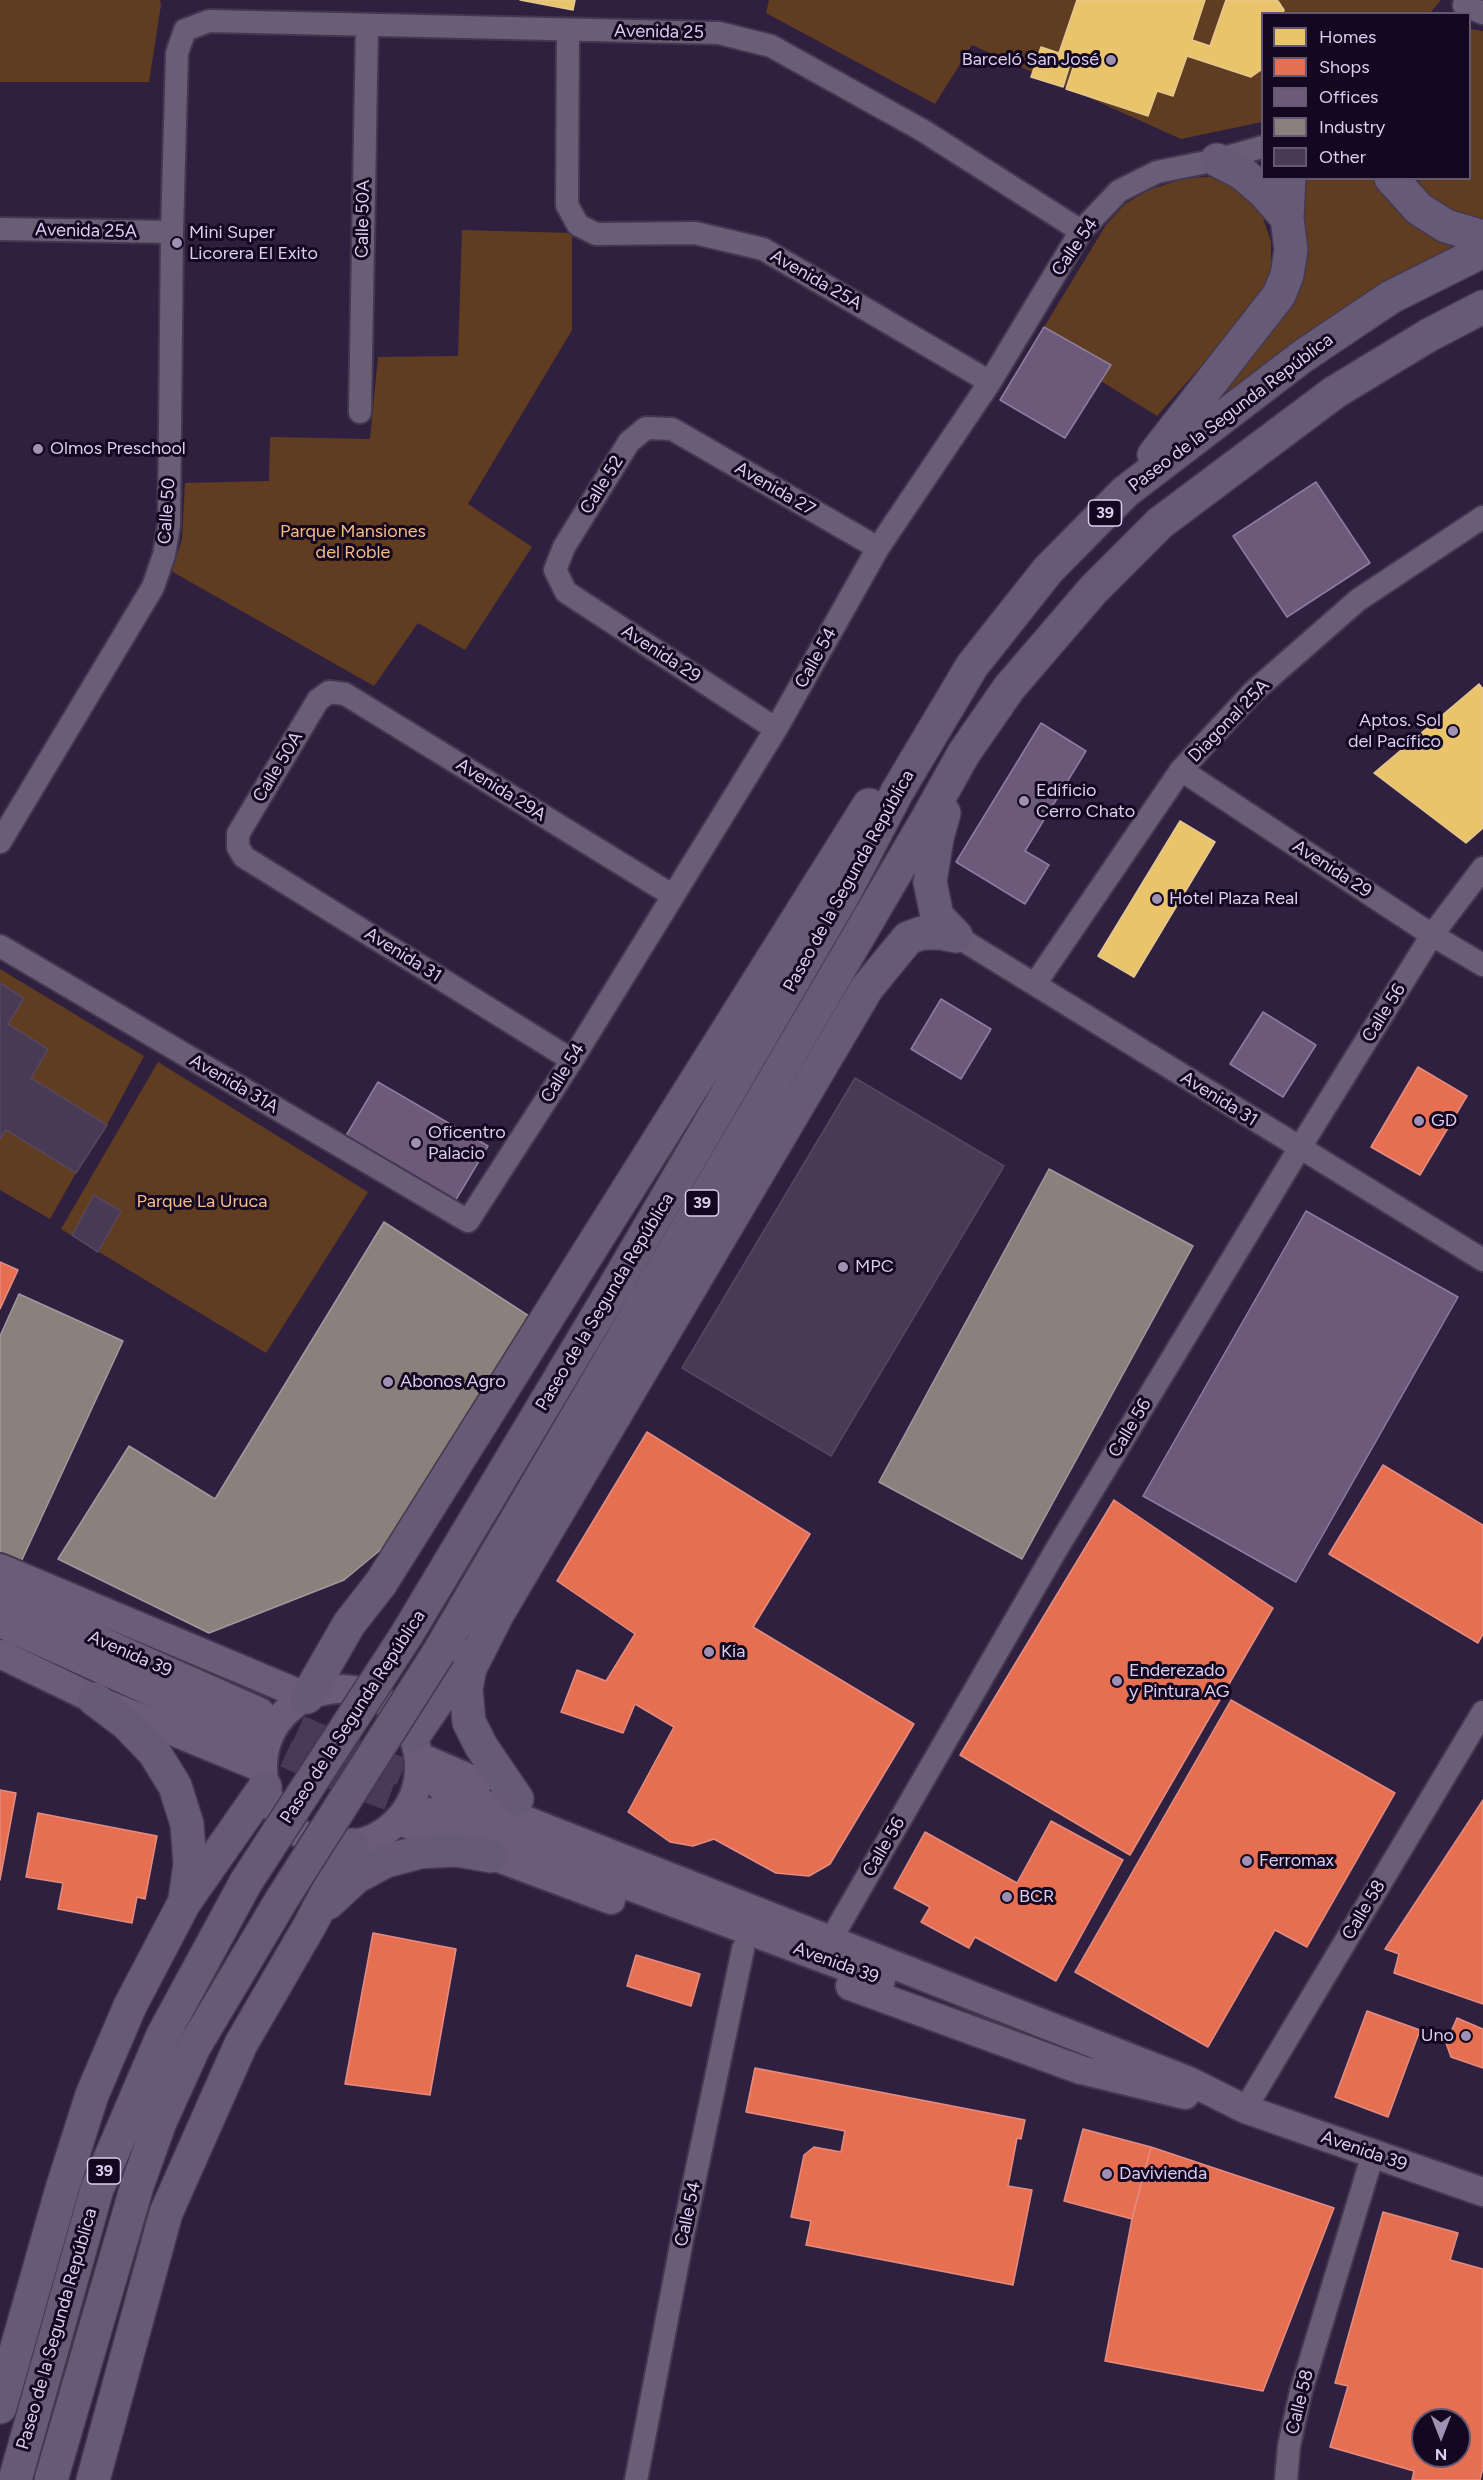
<!DOCTYPE html>
<html>
<head>
<meta charset="utf-8">
<style>
	body { margin:0 }
	#map { position:relative; width:1483px; height:2480px; overflow:hidden; background:#30203f; font-family:Figtree,sans-serif }
	canvas { display:block }
	.legend { position:absolute; left:1261px; top:12px; width:210px; height:168px; box-sizing:border-box; background:#130820; border:2px solid #635774; margin:0; padding:8px 10px; list-style:none; font-size:18px; color:#dbcef1 }
	.legend li { display:flex; align-items:center; gap:12px; height:30px }
	.legend b { width:30px; border:2px solid #635774 }
	.north { position:absolute; left:1411px; top:2408px; width:60px; height:60px; box-sizing:border-box; background:#130820; border:2px solid #635774; border-radius:50%; rotate:180deg; font-size:16px; font-weight:700; line-height:24px; text-align:center; color:#dbcef1 }
	.north::after { content:''; display:block; margin:auto; width:21px; height:27px; background:#9f91b3; clip-path:polygon(50% 0,100% 100%,50% 72%,0 100%) }
</style>
</head>
<body>
<div id="map">
<canvas width="1483" height="2480"></canvas>
<ul class="legend">
<li><b style="height:16px;background:#e9c46a"></b>Homes</li>
<li><b style="height:16px;background:#e76f51"></b>Shops</li>
<li><b style="height:16px;background:#6d597a"></b>Offices</li>
<li><b style="height:16px;background:#8a817c"></b>Industry</li>
<li><b style="height:16px;background:#493a53"></b>Other</li>
</ul>
<div class="north">N</div>
</div>
<script>
const g = document.querySelector('canvas').getContext('2d');
g.lineJoin = 'round';
function fill(path, color) {
  g.fillStyle = color;
  g.fill(path, 'evenodd');
}
function toPath(rows) {
  const path = new Path2D();
  for (const r of rows) {
    if (r.length === 3) {
      path.moveTo(r[0] + r[2], r[1]);
      path.arc(r[0], r[1], r[2], 0, 2 * Math.PI);
      continue;
    }
    path.moveTo(r[0], r[1]);
    for (let i = 2; i < r.length; i += 2) path.lineTo(r[i], r[i + 1]);
  }
  return path;
}
function strokePath(path, color, width, dash) {
  g.strokeStyle = color;
  g.lineWidth = width;
  g.lineCap = dash ? 'butt' : 'round';
  g.setLineDash(dash || []);
  g.stroke(path);
}
function label(font, color, halo, rows, align = 'center') {
  g.font = font + ' Figtree,sans-serif';
  g.lineWidth = 6;
  g.setLineDash([]);
  g.textBaseline = 'middle';
  g.strokeStyle = halo;
  g.fillStyle = color;
  for (const [text, x, y, turn = 0] of rows) {
    g.save();
    g.translate(x, y);
    g.rotate((+turn || 0) * Math.PI / 180);
    g.textAlign = isNaN(turn) ? turn : align;
    if (halo) g.strokeText(text, 0, 0);
    g.fillText(text, 0, 0);
    g.restore();
  }
}
fill(toPath([
	[0,0,160,0,161,5,149,82,0,82],
	[769,0,1441,0,1430,13,1262,14,1262,122,1181,139,972,45,935,104,766,13],
	[1470,29,1483,31,1483,225,1464,224,1423,191,1418,179,1470,178],
	[1215,176,1242,187,1260,209,1271,242,1271,269,1261,298,1157,416,1101,381,1110,365,1044,327,1106,225,1125,204,1149,190,1182,179],
	[1301,179,1373,179,1388,193,1470,253,1352,309,1199,410,1246,352],
	[462,230,572,233,572,330,468,504,532,547,465,650,418,623,374,686,171,571,182,540,185,483,269,481,270,437,370,439,378,357,458,356],
	[0,969,144,1056,107,1125,31,1078,48,1049,8,1024,24,998,0,983],
	[158,1062,368,1192,266,1353,61,1229],
	[6,1130,76,1173,50,1219,0,1190,0,1139]
]), '#603d21');
const homes = toPath([
	[520,0,575,0,573,10,520,0],
	[1077,0,1205,0,1192,40,1210,46,1226,0,1274,0,1278,1,1284,10,1283,14,1262,14,1262,65,1261,70,1251,77,1187,56,1173,96,1157,91,1148,116,1066,89,1074,65,1070,64,1063,87,1031,77,1041,47,1059,53,1077,0],
	[1479,684,1483,689,1483,828,1466,843,1374,773,1479,684],
	[1180,821,1215,842,1134,977,1098,956,1180,821]
]);
fill(homes, '#e9c46a');
strokePath(homes, '#e5c792', 1.5);
const shops = toPath([
	[1418,1067,1467,1096,1420,1175,1371,1147,1418,1067],
	[0,1262,18,1270,0,1309,0,1262],
	[647,1432,810,1534,753,1627,914,1724,830,1864,809,1876,776,1873,714,1839,693,1846,670,1842,628,1812,674,1727,635,1704,623,1733,561,1712,577,1670,606,1681,635,1634,557,1581,647,1432],
	[1383,1465,1483,1525,1483,1634,1478,1643,1329,1554,1383,1465],
	[1114,1500,1273,1608,1130,1855,960,1755,1114,1500],
	[1231,1700,1395,1793,1307,1947,1275,1930,1208,2047,1075,1972,1231,1700],
	[0,1790,16,1793,0,1880,0,1790],
	[1483,1800,1483,2004,1394,1973,1399,1954,1385,1949,1483,1800],
	[38,1813,157,1836,145,1899,137,1897,132,1923,58,1909,63,1883,26,1877,38,1813],
	[1051,1821,1123,1860,1056,1981,975,1937,969,1948,921,1922,930,1907,894,1888,925,1832,1017,1883,1051,1821],
	[373,1933,456,1949,430,2095,345,2084,373,1933],
	[636,1955,700,1974,691,2006,627,1986,636,1955],
	[1367,2011,1420,2030,1388,2117,1335,2097,1367,2011],
	[1457,2018,1483,2029,1483,2068,1451,2057,1446,2043,1457,2018],
	[755,2068,1025,2120,1021,2139,1017,2138,1008,2186,1032,2190,1013,2285,806,2245,811,2221,791,2217,804,2155,814,2147,841,2152,845,2131,746,2112,755,2068],
	[1083,2129,1151,2147,1132,2219,1064,2201,1083,2129],
	[1151,2147,1334,2208,1263,2391,1105,2361,1132,2219,1151,2147],
	[1383,2212,1458,2233,1450,2260,1483,2269,1483,2468,1480,2480,1412,2480,1414,2471,1330,2447,1348,2386,1335,2383,1383,2212],
	[1423,2420,1459,2420,1459,2456,1423,2456,1423,2420]
]);
fill(shops, '#e76f51');
strokePath(shops, '#e38c81', 1.5);
const offices = toPath([
	[1044,327,1111,365,1065,438,1000,400,1044,327],
	[1316,482,1370,563,1287,617,1233,536,1316,482],
	[1041,723,1086,751,1025,851,1049,865,1025,904,956,862,1041,723],
	[941,999,991,1029,961,1079,911,1049,941,999],
	[1263,1012,1316,1045,1283,1097,1230,1064,1263,1012],
	[378,1082,488,1146,454,1203,344,1139,378,1082],
	[1306,1211,1458,1297,1296,1582,1143,1496,1306,1211]
]);
fill(offices, '#6d597a');
strokePath(offices, '#8e7c9e', 1.5);
const industry = toPath([
	[1049,1169,1193,1246,1022,1559,879,1482,1049,1169],
	[384,1222,532,1318,384,1547,344,1580,209,1633,58,1559,129,1446,215,1499,384,1222],
	[19,1294,123,1341,20,1564,0,1555,0,1336,19,1294]
]);
fill(industry, '#8a817c');
strokePath(industry, '#a2989f', 1.5);
const building = toPath([
	[0,983,24,998,8,1024,48,1049,31,1078,107,1125,76,1173,6,1130,0,1139,0,983],
	[855,1078,1004,1166,831,1456,682,1368,855,1078],
	[94,1195,121,1211,98,1252,72,1235,94,1195]
]);
fill(building, '#493a53');
strokePath(building, '#57465e', 1.5);
strokePath(toPath([
	[260,1712,349,1751,441,1787],
	[248,1736,337,1777,430,1812]
]), '#4a3a5a', 28, [28, 14]);
const minor = toPath([
	[1464,5,1483,13],
	[568,30,567,205,578,225,596,234,695,233,763,249,990,382],
	[0,229,172,232],
	[360,412,367,25],
	[776,729,566,592,555,570,564,547,629,442,646,428,672,429,878,548],
	[1181,770,1432,935,1483,965],
	[0,842,153,587,164,555,169,525,172,232,177,53,185,30,209,21,719,33,771,46,922,130,1081,231],
	[956,936,1483,1260],
	[0,946,468,1221,572,1060,776,729,878,548,990,382,1081,231,1119,191,1157,172,1217,160,1262,147],
	[1035,984,1181,770,1253,692,1358,600,1483,517],
	[572,1060,244,857,238,847,238,834,318,700,329,692,345,694,672,895],
	[838,1927,1056,1550,1299,1149,1432,935,1483,868],
	[1245,2109,1483,1712],
	[636,2480,684,2230,743,1949],
	[1286,2480,1289,2446,1301,2391,1373,2154]
]);
const major = toPath([
	[0,1568,307,1697],
	[0,1596,260,1712],
	[0,1623,248,1736],
	[0,1654,94,1699,262,1768],
	[341,1767,78],
	[420,1757,478,1782],
	[441,1787,1189,2081,1245,2109,1483,2192],
	[430,1812,881,1980],
	[399,1821,611,1900],
	[850,1986,1081,2070,1185,2095]
]);
const highway = toPath([
	[1217,160,1242,173,1264,192,1287,218],
	[1391,178,1419,209,1446,226,1483,237],
	[1154,455,1279,295,1287,275,1291,250,1287,218,1289,178],
	[944,813,937,838,930,882,937,916,956,936],
	[407,1634,614,1288,845,892,897,792,972,666,1048,570,1125,492,1303,356,1391,297,1483,251],
	[439,1652,926,821,964,753,1009,688,1094,589,1160,523,1335,392,1429,335,1483,307],
	[307,1697,349,1624,381,1583,869,805],
	[94,1699,126,1723,154,1752,175,1786,187,1824,190,1864,185,1899],
	[414,1735,468,1656],
	[517,1799,481,1746,469,1722,466,1689,470,1668,498,1613,867,988,908,938,922,933,941,933,956,936],
	[328,1903,356,1877,386,1861,420,1852,456,1850,491,1856],
	[0,2407,62,2189,92,2095,130,2006,184,1903,265,1787],
	[15,2480,97,2189,163,2035,246,1882],
	[51,2480,137,2186,160,2122,194,2047,282,1899],
	[93,2480,166,2213,241,2044,310,1925,352,1845]
]);
strokePath(minor, '#43384f', 26);
strokePath(major, '#43384f', 32);
strokePath(highway, '#43384f', 36);
strokePath(minor, '#6a5e77', 22);
strokePath(major, '#6b5d79', 28);
strokePath(highway, '#675a76', 33);
const highwayBridge = toPath([
	[246,1882,407,1634],
	[282,1899,439,1652]
]);
strokePath(highwayBridge, '#43384f', 36, []);
strokePath(highwayBridge, '#675a76', 33);
for (const [x, y, r, color] of [
	[1111,60,6,"#9f91b3"],
	[177,243,6,"#9f91b3"],
	[38,449,6,"#9f91b3"],
	[1453,731,6,"#9f91b3"],
	[1024,801,6,"#9f91b3"],
	[1157,899,6,"#9f91b3"],
	[1419,1121,6,"#9f91b3"],
	[416,1143,6,"#9f91b3"],
	[843,1267,6,"#9f91b3"],
	[388,1382,6,"#9f91b3"],
	[709,1652,6,"#9f91b3"],
	[1117,1681,6,"#9f91b3"],
	[1247,1861,6,"#9f91b3"],
	[1007,1897,6,"#9f91b3"],
	[1466,2036,6,"#9f91b3"],
	[1107,2174,6,"#9f91b3"]
]) {
  const dot = new Path2D();
  dot.arc(x, y, r, 0, 2 * Math.PI);
  g.fillStyle = color;
  g.fill(dot);
  strokePath(dot, '#130820', 2);
}
for (const [x, y, w] of [
	[1105,513,33],
	[702,1203,33],
	[104,2171,33]
]) {
  const box = new Path2D();
  box.roundRect(x - w / 2, y - 13, w, 26, 4.5);
  g.fillStyle = '#130820';
  g.fill(box);
  strokePath(box, '#dbcef1', 1.5);
}
label('bold 16px', '#dbcef1', null, [
	["39",1105,513],
	["39",702,1203],
	["39",104,2171]
]);
label('18px', '#dbcef1', '#130820', [
	["Avenida 25",659,32,1],
	["Calle 50A",363,219,-89],
	["Avenida 25A",86,231,1],
	["Calle 54",1075,247,-55],
	["Avenida 25A",816,280,30],
	["Paseo de la Segunda República",1231,413,-37],
	["Calle 52",602,485,-58],
	["Avenida 27",775,489,30],
	["Calle 50",167,511,-86],
	["Avenida 29",661,654,33],
	["Calle 54",816,658,-61],
	["Diagonal 25A",1229,721,-46],
	["Calle 50A",278,767,-59],
	["Avenida 29A",501,790,32],
	["Avenida 29",1332,869,33],
	["Paseo de la Segunda República",849,881,-61],
	["Avenida 31",403,955,32],
	["Calle 56",1384,1013,-58],
	["Calle 54",563,1073,-58],
	["Avenida 31A",234,1084,30],
	["Avenida 31",1219,1099,32],
	["Paseo de la Segunda República",605,1302,-59],
	["Calle 56",1130,1428,-59],
	["Avenida 39",130,1654,24],
	["Paseo de la Segunda República",353,1717,-57],
	["Calle 56",884,1847,-60],
	["Calle 58",1364,1910,-59],
	["Avenida 39",836,1963,20],
	["Avenida 39",1364,2151,19],
	["Calle 54",688,2214,-78],
	["Paseo de la Segunda República",57,2329,-74],
	["Calle 58",1300,2402,-76]
]);
label('18px', '#dbcef1', '#130820', [
	["Barceló San José",1099,60,"right"],
	["Mini Super",189,233],
	["Licorera El Exito",189,254],
	["Olmos Preschool",50,449],
	["Aptos. Sol",1441,721,"right"],
	["del Pacífico",1441,742,"right"],
	["Edificio",1036,791],
	["Cerro Chato",1036,812],
	["Hotel Plaza Real",1169,899],
	["GD",1431,1121],
	["Oficentro",428,1133],
	["Palacio",428,1154],
	["MPC",855,1267],
	["Abonos Agro",400,1382],
	["Kia",721,1652],
	["Enderezado",1129,1671],
	["y Pintura AG",1129,1692],
	["Ferromax",1259,1861],
	["BCR",1019,1897],
	["Uno",1454,2036,"right"],
	["Davivienda",1119,2174]
], 'left');
label('18px', '#f6bb85', '#130820', [
	["Parque Mansiones",353,532],
	["del Roble",353,553],
	["Parque La Uruca",202,1202]
]);
</script>
</body>
</html>
